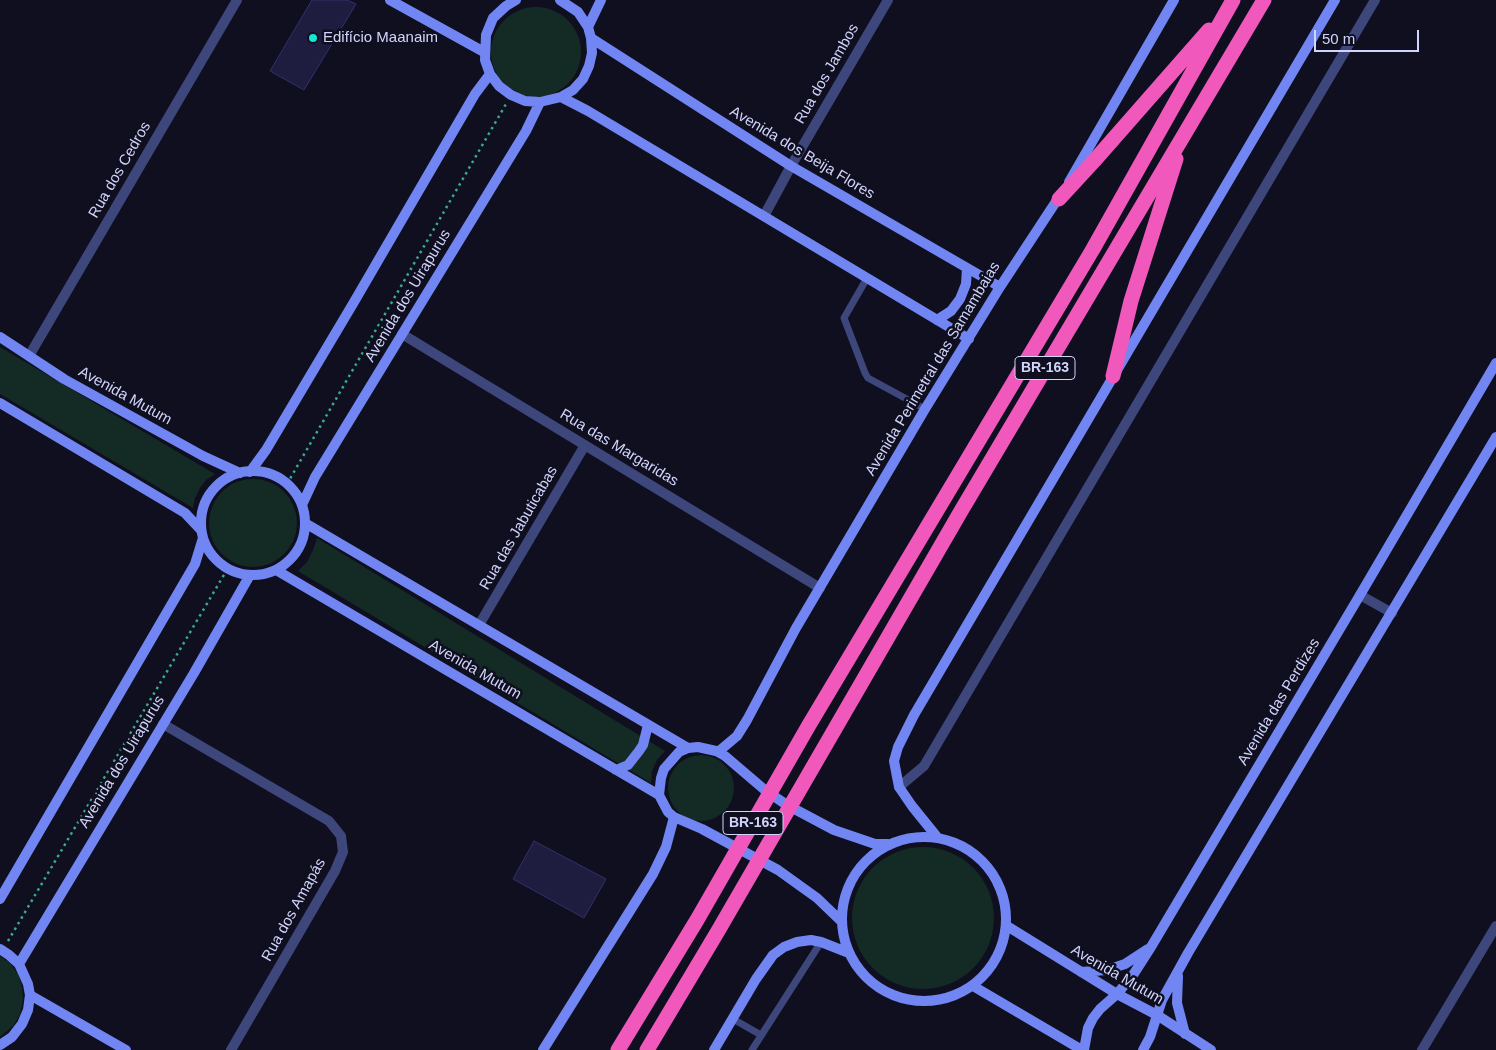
<!DOCTYPE html>
<html>
<head>
<meta charset="utf-8">
<style>
	body { margin:0 }
	#map { position:relative; width:1496px; height:1050px; overflow:hidden; background:#0f0f20; font-family:Arial,sans-serif }
	canvas { display:block }
	.scale { position:absolute; left:1314px; top:30px; width:105px; height:22px; box-sizing:border-box; border:2px solid #d2d5fb; border-top:0; padding-left:6px; font-size:15px; line-height:18px; white-space:nowrap; color:#d2d5fb; -webkit-text-stroke:4px #0f0f20; paint-order:stroke }
</style>
</head>
<body>
<div id="map">
<canvas width="1496" height="1050"></canvas>
<div class="scale">50 m</div>
</div>
<script>
const g = document.querySelector('canvas').getContext('2d');
g.lineJoin = 'round';
function fill(path, color) {
  g.fillStyle = color;
  g.fill(path, 'evenodd');
}
function toPath(rows) {
  const path = new Path2D();
  for (const r of rows) {
    if (r.length === 3) {
      path.moveTo(r[0] + r[2], r[1]);
      path.arc(r[0], r[1], r[2], 0, 2 * Math.PI);
      continue;
    }
    path.moveTo(r[0], r[1]);
    for (let i = 2; i < r.length; i += 2) path.lineTo(r[i], r[i + 1]);
  }
  return path;
}
function strokePath(path, color, width, dash) {
  g.strokeStyle = color;
  g.lineWidth = width;
  g.lineCap = dash ? 'butt' : 'round';
  g.setLineDash(dash || []);
  g.stroke(path);
}
function label(font, color, halo, rows, align = 'center') {
  g.font = font + ' Arial,sans-serif';
  g.lineWidth = 5;
  g.setLineDash([]);
  g.textBaseline = 'middle';
  g.strokeStyle = halo;
  g.fillStyle = color;
  for (const [text, x, y, turn = 0] of rows) {
    g.save();
    g.translate(x, y);
    g.rotate((+turn || 0) * Math.PI / 180);
    g.textAlign = isNaN(turn) ? turn : align;
    if (halo) g.strokeText(text, 0, 0);
    g.fillText(text, 0, 0);
    g.restore();
  }
}
fill(toPath([
	[536,52,45],
	[0,347,215,474,206,480,200,488,195,498,193,508,0,394],
	[253,523,44],
	[317,538,665,751,657,760,652,771,651,783,298,571,307,562,313,550],
	[701,788,33],
	[923,918,71],
	[0,956,10,963,18,974,22,987,23,1000,20,1014,14,1025,0,1037]
]), '#132a25');
const building = toPath([
	[312,0,347,0,356,4,304,90,270,71,312,0],
	[534,841,606,879,584,918,513,879,534,841]
]);
fill(building, '#1e1d40');
strokePath(building, '#32316a', 1);
strokePath(toPath([
	[287,484,506,104],
	[8,941,228,568]
]), '#39a98e', 2.5, [2.5, 4]);
strokePath(toPath([
	[867,278,844,318,865,373,868,378,925,409],
	[733,1019,761,1035],
	[752,1050,821,942]
]), '#3e477b', 7);
strokePath(toPath([
	[764,216,791,166,888,0],
	[402,334,820,588],
	[29,356,237,0],
	[1360,595,1392,613],
	[479,625,585,445],
	[163,724,329,821,341,836,343,852,335,871,231,1050],
	[899,787,924,766,1375,0],
	[1422,1050,1496,926]
]), '#3e477b', 10);
strokePath(toPath([
	[390,0,484,52],
	[516,0,506,6,493,18,486,35,485,60,490,74,499,86,511,95,525,101,540,102,561,97,573,90,583,79,589,66,592,53,591,38,588,27,578,12,560,0],
	[588,27,601,0],
	[591,38,791,166,1000,287],
	[561,97,588,111,969,339],
	[1069,182,1174,0],
	[937,320,951,311,960,299,966,284,967,268],
	[0,337,64,379,203,456,240,473],
	[0,403,185,513,201,530],
	[253,523,52],
	[250,472,266,450,354,302,475,94,490,74],
	[302,505,315,477,526,131,540,102],
	[305,523,688,748],
	[276,570,659,795],
	[718,752,737,736,747,720,796,628,925,409,1000,287,1061,194],
	[616,770,628,765,639,751,643,745,648,725],
	[924,919,82],
	[937,837,912,806,899,787,894,761,898,747,914,715,1335,0],
	[0,899,195,564,203,538],
	[842,922,817,898,778,870,702,829,674,817,668,812,659,795,661,778,664,769,679,752,688,748,698,747,716,751,725,756,766,791,787,805,834,830,875,844,888,844],
	[1007,926,1117,994,1157,1015,1211,1050],
	[0,949,9,955,19,964,28,984,30,995,28,1010,22,1024,12,1037,0,1045],
	[19,964,194,673,250,575],
	[1081,972,1107,970,1125,964,1148,949],
	[1178,976,1177,1003,1185,1034],
	[973,986,1082,1050],
	[30,995,126,1050],
	[543,1050,653,874,666,847,674,817],
	[714,1050,756,979,773,955,784,947,797,942,811,940,821,942,849,953],
	[1084,1050,1088,1028,1093,1018,1100,1009,1117,994,1133,975,1151,947,1360,595,1496,363],
	[1143,1050,1150,1037,1162,1000,1188,953,1496,437]
]), '#7286f3', 10);
strokePath(toPath([
	[1059,199,1094,161,1209,30],
	[1113,376,1131,301,1176,159],
	[618,1050,697,920,809,725,1093,249,1233,0],
	[647,1050,718,931,961,511,1264,0]
]), '#f058bc', 15);
for (const [x, y, r, color] of [
	[313,38,5,"#14e5d5"]
]) {
  const dot = new Path2D();
  dot.arc(x, y, r, 0, 2 * Math.PI);
  g.fillStyle = color;
  g.fill(dot);
  strokePath(dot, '#0f0f20', 2);
}
for (const [x, y, w] of [
	[1045,368,60],
	[753,823,60]
]) {
  const box = new Path2D();
  box.roundRect(x - w / 2, y - 11.5, w, 23, 4);
  g.fillStyle = '#0f0f20';
  g.fill(box);
  strokePath(box, '#d2d5fb', 1);
}
label('bold 14px', '#d2d5fb', null, [
	["BR-163",1045,368],
	["BR-163",753,823]
]);
label('15px', '#d2d5fb', '#0f0f20', [
	["Edifício Maanaim",323,38]
], 'left');
label('15px', '#d2d5fb', '#0f0f20', [
	["Rua dos Jambos",827,74,-60],
	["Avenida dos Beija Flores",802,153,31],
	["Rua dos Cedros",120,170,-60],
	["Avenida dos Uirapurus",408,296,-59],
	["Avenida Perimetral das Samambaias",933,369,-59],
	["Avenida Mutum",125,396,29],
	["Rua das Margaridas",619,448,31],
	["Rua das Jabuticabas",519,528,-60],
	["Avenida Mutum",475,670,30],
	["Avenida das Perdizes",1279,702,-59],
	["Avenida dos Uirapurus",122,762,-59],
	["Rua dos Amapás",294,910,-61],
	["Avenida Mutum",1117,975,30]
]);
</script>
</body>
</html>
